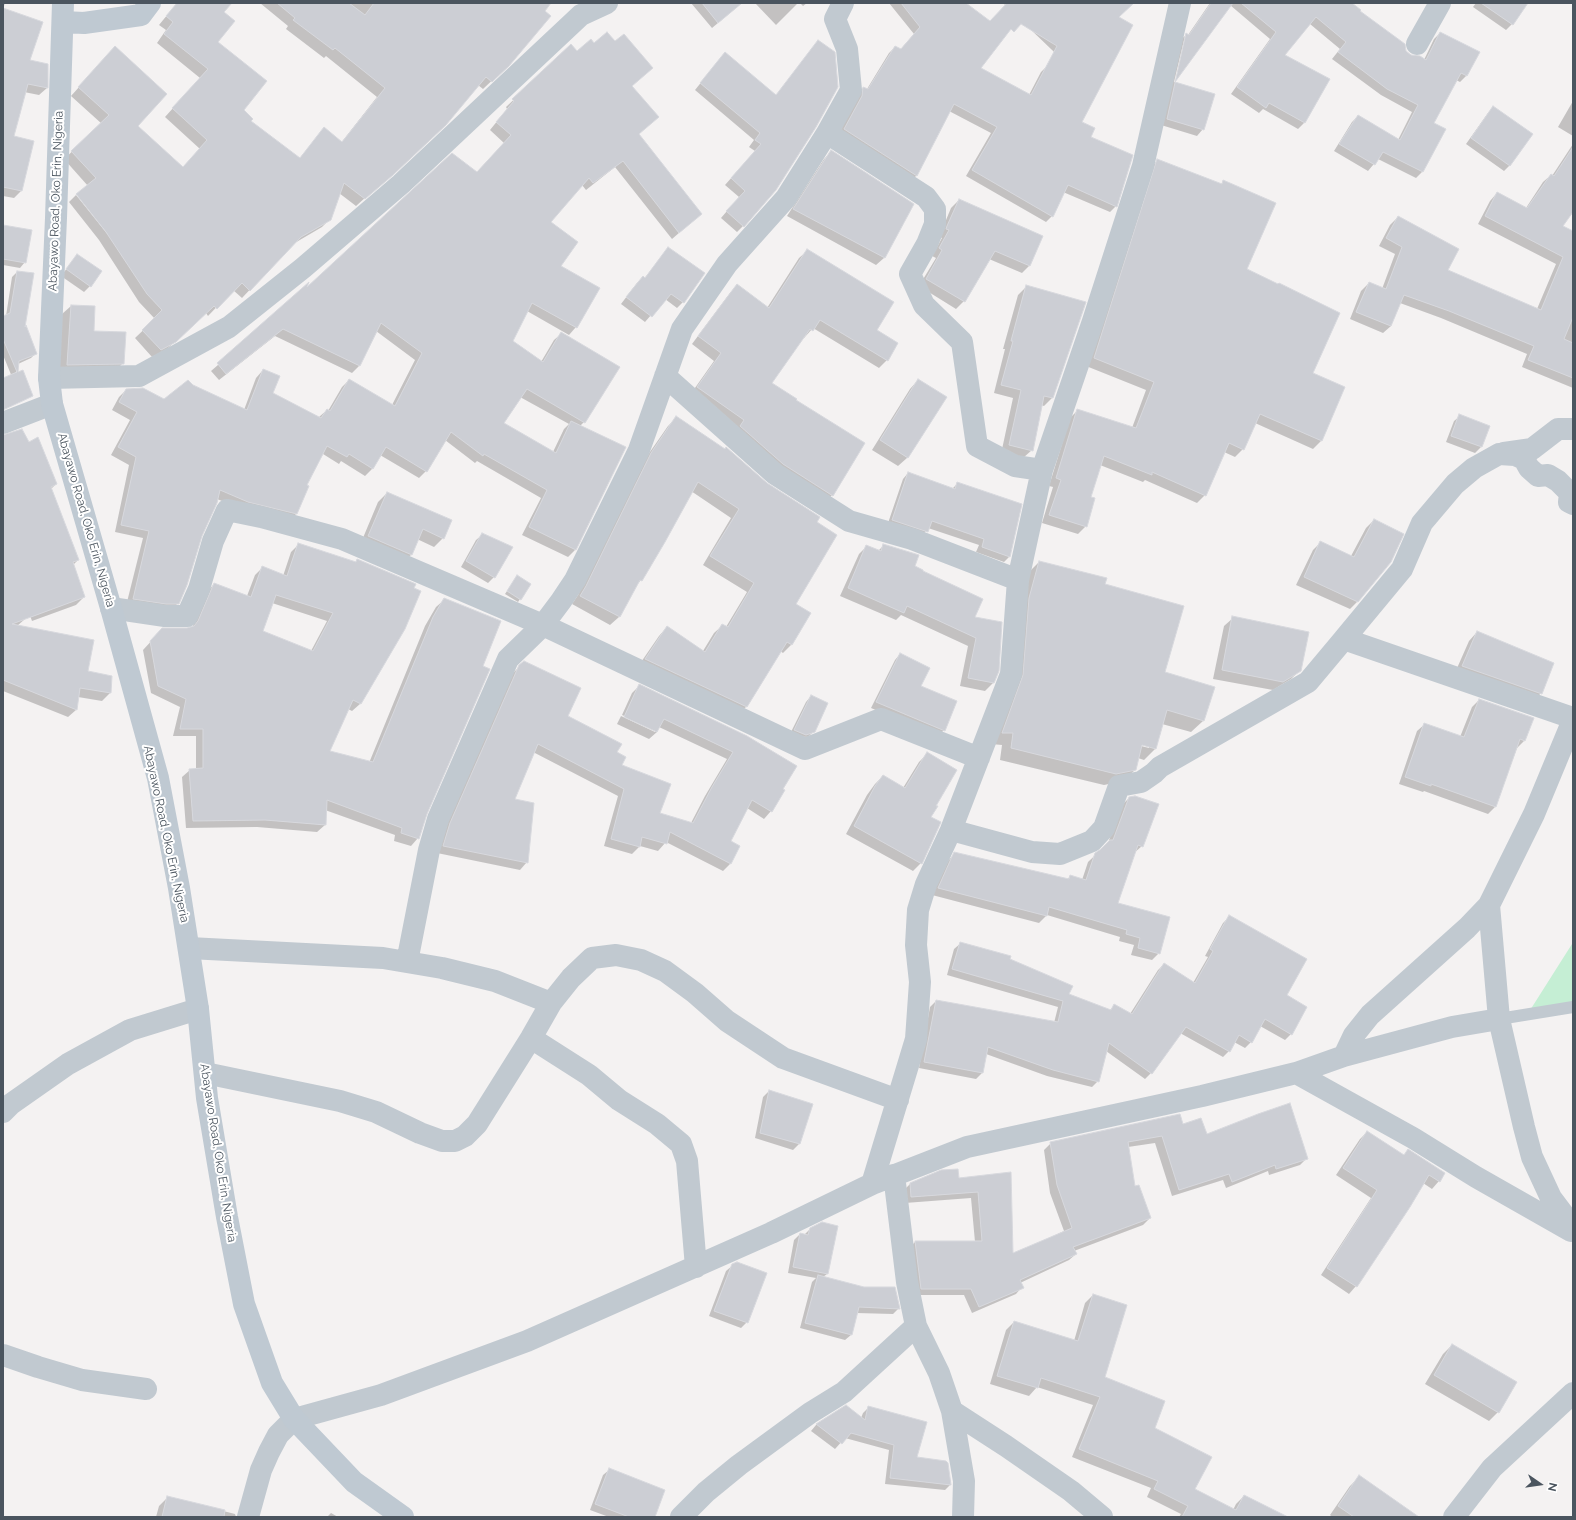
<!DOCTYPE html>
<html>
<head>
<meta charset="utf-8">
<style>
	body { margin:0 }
	#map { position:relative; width:1576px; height:1520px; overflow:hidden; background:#f4f2f2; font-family:Raleway,sans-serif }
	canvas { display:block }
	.frame { position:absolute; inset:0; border:4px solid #4b555f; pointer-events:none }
	.north { position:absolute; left:1520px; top:1464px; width:40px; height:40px; -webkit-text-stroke:3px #fff; paint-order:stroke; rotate:103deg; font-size:11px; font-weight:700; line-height:16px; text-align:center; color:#4b555f }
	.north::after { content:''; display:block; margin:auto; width:14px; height:18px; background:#4b555f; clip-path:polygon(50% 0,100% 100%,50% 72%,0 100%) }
</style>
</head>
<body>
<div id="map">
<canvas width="1576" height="1520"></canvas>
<div class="frame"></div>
<div class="north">N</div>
</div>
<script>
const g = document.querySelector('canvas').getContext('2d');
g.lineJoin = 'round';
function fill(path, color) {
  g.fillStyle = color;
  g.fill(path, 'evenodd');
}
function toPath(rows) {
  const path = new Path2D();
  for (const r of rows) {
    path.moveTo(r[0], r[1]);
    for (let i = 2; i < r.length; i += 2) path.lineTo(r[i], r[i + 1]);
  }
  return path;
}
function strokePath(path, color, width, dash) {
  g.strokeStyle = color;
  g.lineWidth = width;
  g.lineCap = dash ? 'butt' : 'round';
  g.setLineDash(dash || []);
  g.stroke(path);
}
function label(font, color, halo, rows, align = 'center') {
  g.font = font + ' Raleway,sans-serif';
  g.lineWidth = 4;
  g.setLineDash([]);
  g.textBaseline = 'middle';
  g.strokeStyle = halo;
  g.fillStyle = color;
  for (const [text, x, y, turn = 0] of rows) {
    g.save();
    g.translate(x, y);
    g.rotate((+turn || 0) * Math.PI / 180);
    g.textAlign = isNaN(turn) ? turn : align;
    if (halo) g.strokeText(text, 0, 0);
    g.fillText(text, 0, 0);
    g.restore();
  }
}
fill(toPath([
	[1573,927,1573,1012,1527,1015,1572,944]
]), '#c5eed4');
fill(toPath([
	[3,3,5,3,3,9,29,61,47,88,39,95,24,92,13,137,21,191,14,198,3,196],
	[177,3,230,3,223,12,216,42,242,110,249,121,299,159,324,129,341,143,377,97,326,56,324,58,286,29,288,26,260,3,550,3,500,73,483,89,478,85,437,133,356,206,339,193,330,219,322,227,293,244,242,298,233,290,208,316,206,313,167,349,152,357,135,338,155,319,139,302,99,240,69,202,76,195,109,236,110,235,88,186,64,159,102,124,71,96,107,56,136,126,182,168,200,149,165,117,200,78,157,43,166,30,159,25],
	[691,3,742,3,712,28],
	[755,3,798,3,776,25],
	[800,3,807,3,803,6],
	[889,3,965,3,980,68,1029,95,1041,72,1047,66,1076,73,1003,3,1133,3,1117,18,1080,122,1090,138,1116,206,1110,212,1063,192,1052,216,1046,222,966,176,991,133,949,111,916,176,910,182,838,136,857,94,863,88,867,89,889,53,895,47,900,50,914,34],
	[1210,3,1350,3,1411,56,1424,60,1434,39,1440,33,1467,75,1460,82,1456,80,1433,123,1444,129,1422,172,1416,178,1378,159,1368,171,1334,151,1352,122,1358,116,1398,140,1412,112,1381,95,1332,59,1340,49,1310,24,1284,55,1328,80,1304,123,1298,129,1263,109,1259,113,1231,94,1270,39,1230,5,1177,78,1188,35],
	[1476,3,1527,3,1512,24,1506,30,1473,7],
	[1185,36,1174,82,1214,95,1203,129,1197,136,1161,125,1180,40],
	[819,41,743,226,737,232,721,218,739,197,725,185,755,151,749,147,754,140,695,90,719,60,776,96],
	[571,46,577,52,631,86,638,134,701,214,672,239,615,167,586,190,582,185,550,222,559,266,576,327,569,335,527,311,511,341,541,362,554,340,562,333,584,422,580,426,625,448,575,550,568,557,522,535,541,498,477,461,475,463,445,440,426,471,419,478,380,455,372,469,365,476,341,461,339,464,323,454,306,485,297,513,289,521,240,508,217,499,201,536,178,603,171,610,126,606,143,538,115,532,129,465,111,455,130,420,112,410,119,397,126,390,164,400,192,385,244,410,256,378,263,370,272,393,319,417,327,410,328,411,342,387,349,380,392,405,415,360,376,331,359,366,352,373,275,336,219,380,211,371,305,290,476,173,504,143,490,130,507,109,506,107],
	[520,397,569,424,564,429,553,452,502,423],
	[1573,101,1573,136,1558,127],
	[1493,107,1510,165,1504,171,1466,144,1488,113],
	[1573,144,1573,210,1562,226,1573,232,1573,388,1522,367,1527,354,1441,318,1400,303,1391,326,1383,333,1350,319,1361,291,1369,283,1382,289,1395,254,1379,246,1390,225,1398,217,1446,271,1537,309,1556,264,1478,224,1490,201,1497,193,1526,208,1543,182,1551,175,1552,176],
	[831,152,913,205,884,258,876,265,787,216,824,159],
	[1158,160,1220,185,1224,181,1245,270,1311,373,1344,388,1321,441,1313,449,1255,423,1243,449,1235,457,1224,452,1205,495,1197,503,1145,480,1143,482,1100,465,1090,498,1086,526,1078,534,1042,523,1053,487,1049,486,1070,418,1078,410,1132,428,1146,390,1086,366,1150,168],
	[959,200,1030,265,1022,273,989,259,964,301,956,309,919,286,936,258,932,256,942,238,939,237,951,208],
	[3,226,25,262,20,268,3,265],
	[668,248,683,302,677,308,665,299,645,322,621,304,637,283,644,279],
	[807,251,875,330,887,360,879,368,813,328,804,338,803,337,770,383,832,495,825,503,690,395,714,361,692,344,730,293,737,285,767,308,799,258],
	[77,255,90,286,84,292,61,276],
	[17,272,24,329,36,353,31,358,18,364,16,372,12,377,3,355,3,317,6,316,12,277],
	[1027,286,1052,398,1044,406,1041,405,1032,450,1023,458,1001,454,1013,398,994,393,1005,349,1003,349,1018,295],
	[71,306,92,331,123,363,114,372,59,373,62,314],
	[918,380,907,458,898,466,872,450,910,389],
	[1460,416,1489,427,1481,447,1475,453,1446,442,1454,421],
	[677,417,816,523,795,604,810,613,791,645,783,653,780,651,746,707,737,715,637,668,659,636,667,627,703,651,714,633,723,625,726,627,747,592,703,565,731,518,691,491,641,580,635,587,619,617,610,625,572,604,578,595,643,462,668,426],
	[3,439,28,443,56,484,51,489,78,560,73,565,84,597,76,605,32,621,3,543],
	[908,473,952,489,957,484,1009,557,1004,562,976,552,979,545,928,528,921,537,887,526,903,479],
	[387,493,443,538,434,547,417,539,411,555,402,563,360,545,378,502],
	[1374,520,1358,601,1350,609,1296,585,1313,550,1321,542,1351,556,1366,528],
	[482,535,494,577,488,583,461,567,476,540],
	[298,545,355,563,357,560,404,629,360,704,352,711,348,709,329,752,369,763,425,626,436,607,444,600,426,814,418,838,411,846,394,841,395,835,325,810,325,825,317,832,257,827,186,828,182,777,190,770,196,769,196,736,173,736,180,707,151,693,143,650,155,637,192,628,207,592,214,584,247,596,255,575,262,568,283,576,291,552],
	[272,603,327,621,311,651,261,632],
	[884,545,914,567,974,617,993,683,985,691,960,686,968,646,901,615,896,620,840,596,859,554,867,546,878,551],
	[1039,562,1104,585,1163,672,1203,721,1191,732,1162,724,1156,748,1144,760,1138,758,1135,770,1123,781,1104,785,1000,760,1002,745,991,744,1027,574],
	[1137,743,1149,746,1149,748,1137,745],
	[515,579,520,599,518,602,505,594],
	[3,586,25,619,17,626,87,672,111,677,110,693,102,701,78,697,76,710,68,717,3,691],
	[1233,618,1300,670,1291,679,1273,690,1213,679,1224,626],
	[1477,632,1541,693,1533,702,1454,675,1469,641],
	[900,654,944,730,938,736,871,708,895,660],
	[524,662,567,716,616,753,621,766,659,814,691,823,705,796,727,759,659,727,657,732,649,739,617,724,621,716,655,732,655,730,622,715,632,693,639,686,747,736,781,789,771,811,764,819,747,808,729,842,730,864,723,871,666,842,658,851,640,846,632,854,604,846,618,796,533,752,514,800,527,862,520,870,437,853,443,832,512,674],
	[811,696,814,731,808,737,789,736,806,702],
	[1479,700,1524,741,1517,748,1495,807,1488,814,1424,791,1423,792,1399,784,1417,731,1425,724,1460,737,1472,707],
	[927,754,935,806,930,818,921,863,913,871,846,834,867,795,875,784,883,776,903,788,919,762],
	[1129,798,1142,846,1134,853,1117,904,1159,953,1152,960,1131,955,1134,945,1119,941,1120,937,1047,915,1039,923,932,895,948,861,955,853,1067,880,1070,876,1082,880,1088,862,1108,843,1122,805],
	[1229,917,1286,995,1291,1034,1285,1040,1260,1026,1251,1042,1245,1048,1234,1042,1229,1051,1223,1057,1180,1033,1151,1073,1145,1079,1106,1051,1098,1081,1092,1087,1047,1076,986,1054,982,1073,976,1079,919,1068,930,1007,936,1001,1054,1023,1058,1007,947,975,954,949,961,943,1009,960,1068,994,1110,1010,1114,1006,1130,1014,1158,970,1164,964,1193,983,1208,957,1205,956,1223,923],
	[769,1091,812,1105,799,1144,793,1150,755,1138,763,1097],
	[1183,1126,1206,1135,1307,1158,1300,1165,1269,1175,1268,1171,1226,1188,1223,1180,1172,1196,1155,1143,1128,1147,1134,1188,1150,1218,1143,1225,1074,1251,1076,1254,1069,1260,1020,1283,1022,1287,1016,1294,972,1313,964,1295,915,1295,908,1249,915,1242,975,1242,971,1198,905,1203,904,1190,910,1184,1010,1174,1012,1255,1064,1231,1050,1193,1044,1150,1051,1143],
	[1367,1132,1403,1156,1408,1151,1439,1181,1432,1189,1423,1183,1356,1286,1349,1294,1321,1275,1371,1198,1336,1175,1360,1139],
	[810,1229,827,1274,823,1277,899,1308,893,1314,856,1313,851,1335,845,1340,800,1328,812,1282,816,1278,788,1273,794,1240,800,1234,804,1235],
	[733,1265,747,1322,741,1328,709,1316,726,1271],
	[1093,1295,1103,1378,1153,1428,1194,1490,1233,1510,1236,1504,1244,1496,1270,1517,1179,1517,1181,1514,1147,1497,1151,1488,1072,1457,1093,1405,1037,1387,1029,1396,990,1384,1006,1330,1014,1322,1074,1341,1085,1303],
	[1452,1345,1498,1412,1489,1421,1425,1384,1443,1354],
	[846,1407,861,1418,863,1413,869,1407,915,1458,950,1485,945,1490,885,1484,889,1450,845,1438,835,1449,811,1431,816,1425],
	[609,1470,654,1517,609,1517,590,1510,603,1475],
	[1359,1477,1414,1517,1332,1517,1330,1515,1350,1486],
	[168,1497,235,1514,236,1517,156,1517,159,1506],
	[331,1513,338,1517,327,1517]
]), '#0003');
const building = toPath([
	[177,3,232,3,224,12,235,21,218,42,267,81,244,110,253,119,251,121,300,158,324,127,342,142,385,88,335,48,333,50,293,20,295,18,277,3,349,3,365,15,374,3,551,3,545,11,551,16,509,66,492,82,486,77,446,125,393,175,365,199,344,183,331,220,301,237,250,291,242,283,217,309,214,306,176,342,161,350,142,330,162,310,147,294,106,232,76,194,96,178,71,151,109,115,78,87,115,46,167,94,138,126,183,167,207,140,172,108,208,69,164,34,173,22,166,16,177,3],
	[702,3,742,3,718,23,702,3],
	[901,3,966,3,990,21,1007,3,1134,3,1119,17,1133,25,1082,122,1095,128,1091,137,1133,155,1117,207,1068,185,1053,217,972,170,997,127,954,104,917,176,844,129,862,96,863,87,868,89,895,46,901,49,920,27,901,3],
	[1021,24,1057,46,1031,95,981,68,1011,29,1014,32,1021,24],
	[1211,3,1233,3,1175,82,1215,94,1204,130,1167,119,1186,33,1189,35,1211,3],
	[1241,3,1352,3,1361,10,1360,11,1405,44,1406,51,1411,55,1420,56,1426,60,1440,32,1480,52,1467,76,1461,73,1434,123,1446,129,1423,172,1383,152,1375,165,1339,144,1358,115,1400,140,1418,105,1387,89,1338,52,1346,42,1316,17,1285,55,1330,79,1305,123,1269,103,1266,108,1237,87,1276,32,1241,3],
	[1481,3,1528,3,1513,25,1481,3],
	[3,8,43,22,30,60,48,64,48,88,28,84,14,136,34,141,22,191,3,187,3,8],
	[607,32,615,41,624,34,653,68,632,86,659,117,639,134,702,214,679,233,623,161,593,183,589,178,551,222,578,242,561,266,600,288,577,328,532,303,513,341,543,362,561,332,620,367,585,423,527,389,504,423,556,453,571,421,626,447,576,550,529,527,547,490,484,454,483,456,451,432,427,472,386,447,373,469,349,454,347,457,327,446,307,485,309,486,297,514,248,502,220,490,217,503,202,536,187,585,179,604,166,604,133,599,149,531,121,525,136,457,118,447,137,412,119,402,126,389,143,388,164,399,188,380,193,385,247,410,263,369,280,376,273,393,321,418,327,409,330,411,349,379,395,406,422,353,381,323,360,366,283,329,226,374,217,363,309,282,307,287,452,153,477,172,511,135,496,122,514,101,512,99,571,44,577,51,591,39,594,43,607,32],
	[818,40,835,52,838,87,816,127,776,190,744,227,726,211,745,191,731,178,761,144,755,140,760,133,700,83,725,52,776,95,818,40],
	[1493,106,1533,134,1510,166,1471,138,1493,106],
	[1573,147,1573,212,1563,226,1573,231,1573,317,1564,339,1573,343,1573,378,1528,360,1534,346,1449,311,1404,295,1391,326,1356,312,1369,282,1386,289,1402,247,1386,238,1398,216,1459,249,1448,270,1541,310,1563,257,1485,216,1497,192,1527,208,1551,174,1554,176,1573,147],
	[831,150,914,204,885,258,793,209,831,150],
	[1157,159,1222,184,1223,180,1276,203,1247,269,1278,284,1279,283,1340,313,1313,373,1345,387,1322,441,1260,414,1244,450,1229,443,1206,496,1152,472,1152,475,1104,456,1091,497,1095,498,1087,527,1049,515,1061,480,1056,478,1077,409,1136,428,1154,382,1094,358,1157,159],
	[959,199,1043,236,1030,266,995,251,965,302,926,279,942,250,939,248,949,230,946,229,947,226,959,199],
	[3,225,32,230,26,263,3,259,3,225],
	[668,247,705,273,684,303,671,294,652,317,626,297,643,276,645,278,668,247],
	[807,249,894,302,877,330,898,343,888,361,820,320,813,331,810,329,772,383,797,399,796,400,865,443,833,496,783,464,740,426,744,420,697,387,721,353,698,336,737,284,769,308,807,249],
	[77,254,102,271,91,287,66,269,77,254],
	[17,271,34,273,25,327,26,325,37,354,19,361,18,372,23,370,33,396,3,410,3,378,17,372,3,339,3,316,10,313,17,271],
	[1026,285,1086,302,1053,398,1044,396,1033,451,1009,445,1021,390,1001,385,1013,341,1011,341,1026,285],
	[71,305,95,306,94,331,126,332,124,364,67,365,71,305],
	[918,379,947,397,908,458,880,440,918,379],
	[1459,414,1490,426,1482,447,1451,436,1459,414],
	[676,416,725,449,726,447,767,483,820,517,817,522,837,535,796,604,811,613,792,645,787,642,747,707,645,659,667,626,705,652,722,624,728,627,754,583,710,556,739,509,698,482,665,542,642,581,640,580,620,617,580,596,586,586,651,453,676,416],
	[22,429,29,442,38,437,57,484,51,487,79,560,73,562,85,597,12,624,94,640,88,671,112,676,111,693,80,688,77,710,3,680,3,435,22,429],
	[908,472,955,489,957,482,1022,504,1010,557,982,547,984,539,932,521,928,532,892,520,908,472],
	[387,492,452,520,444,539,423,529,412,555,368,536,387,492],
	[1374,519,1404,534,1391,562,1358,602,1304,577,1320,541,1354,557,1374,519],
	[482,533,513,547,495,578,466,561,482,533],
	[298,543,356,562,357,559,416,584,414,588,421,591,405,629,361,704,353,700,330,751,373,762,433,617,444,598,501,621,483,666,490,669,427,814,419,839,401,833,402,828,327,800,326,825,265,820,193,821,189,769,203,768,203,729,180,729,186,699,158,686,150,641,162,628,187,628,194,626,198,621,214,583,251,597,262,566,287,576,298,543],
	[276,595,333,613,313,651,263,631,276,595],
	[883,544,919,555,915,566,923,570,923,571,983,599,975,617,1002,622,999,671,994,683,968,678,976,638,907,606,904,613,848,588,866,545,881,551,883,544],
	[1039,561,1107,578,1105,584,1184,606,1165,672,1215,687,1204,721,1167,710,1156,749,1142,745,1136,770,1116,774,1011,748,1013,733,1002,733,1023,675,1029,598,1039,561],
	[517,575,531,584,521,600,507,591,517,575],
	[1232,616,1309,632,1301,671,1283,682,1222,670,1232,616],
	[1477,631,1554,663,1542,694,1462,666,1477,631],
	[900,653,930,668,921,686,957,701,945,731,876,702,900,653],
	[524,661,581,688,568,716,622,744,617,752,626,757,622,765,671,784,660,813,693,823,712,787,733,752,664,719,657,732,624,717,639,684,747,736,797,766,783,789,785,790,772,812,752,800,731,841,740,846,731,864,670,832,667,844,642,837,640,847,611,839,624,789,538,744,515,799,534,803,528,863,443,846,450,823,513,679,519,665,524,661],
	[811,695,828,703,815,732,806,735,794,730,811,695],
	[1479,699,1534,718,1525,741,1520,739,1496,807,1431,784,1431,786,1405,777,1424,723,1464,737,1479,699],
	[927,752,957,770,936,806,938,806,931,817,941,822,922,864,854,826,875,786,883,775,905,788,927,752],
	[1135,796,1159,804,1143,847,1138,845,1118,903,1170,917,1160,954,1138,948,1140,938,1126,934,1127,930,1049,907,1047,916,938,888,954,852,1069,879,1070,875,1086,880,1095,853,1101,849,1110,840,1113,840,1129,797,1135,796],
	[1229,915,1307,959,1287,995,1307,1007,1292,1035,1265,1019,1252,1043,1239,1035,1230,1052,1186,1027,1152,1074,1109,1043,1099,1082,1053,1070,988,1047,983,1073,924,1062,936,1000,1058,1022,1063,1001,952,969,960,942,1011,956,1010,959,1073,986,1069,994,1111,1010,1114,1004,1132,1014,1164,963,1195,983,1213,951,1210,949,1229,915],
	[769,1090,813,1104,800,1144,760,1133,769,1090],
	[1290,1103,1308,1159,1276,1169,1275,1165,1232,1182,1229,1174,1179,1190,1162,1136,1128,1142,1135,1186,1139,1185,1151,1218,1073,1247,1077,1254,1020,1280,1024,1288,979,1307,971,1289,921,1289,915,1241,982,1241,978,1192,911,1197,910,1183,941,1170,958,1169,959,1178,1011,1172,1013,1253,1072,1228,1057,1185,1050,1142,1180,1114,1183,1124,1201,1118,1207,1134,1258,1114,1290,1103],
	[1367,1131,1404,1155,1408,1149,1445,1173,1440,1182,1429,1175,1410,1207,1357,1287,1327,1268,1377,1190,1343,1168,1367,1131],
	[822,1222,838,1226,828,1274,793,1267,800,1233,808,1235,810,1228,822,1222],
	[737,1262,767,1273,748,1323,714,1311,732,1264,737,1262],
	[818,1275,864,1287,895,1287,900,1309,859,1307,852,1335,805,1323,818,1275],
	[1093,1294,1127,1305,1105,1377,1165,1401,1155,1428,1212,1457,1195,1489,1236,1510,1244,1495,1288,1517,1182,1517,1188,1506,1154,1489,1158,1481,1079,1449,1100,1397,1041,1378,1038,1388,997,1376,1014,1321,1078,1341,1093,1294],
	[1452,1344,1517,1382,1499,1413,1434,1375,1452,1344],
	[846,1405,865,1420,868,1406,927,1422,917,1457,946,1461,948,1463,951,1485,890,1478,894,1445,851,1433,842,1444,816,1424,846,1405],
	[609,1468,665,1490,655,1517,629,1517,595,1504,609,1468],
	[1359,1475,1419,1517,1354,1517,1338,1506,1359,1475],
	[167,1496,225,1510,224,1517,162,1517,167,1496]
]);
fill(building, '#ccced4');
strokePath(building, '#d7d8dd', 1);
strokePath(toPath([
	[1499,1019,1573,1007]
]), '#c1c9d0', 12);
strokePath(toPath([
	[1417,44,1440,3],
	[827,133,926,197,935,209,935,224,927,244,910,274,924,305,962,342,977,446,1015,466,1042,470],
	[665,376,775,474,849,521,912,539,1018,580],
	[49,378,139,376,229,327,303,268,401,184,581,15,607,3],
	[3,423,52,404],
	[1504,453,1532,449,1558,429,1573,429],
	[111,608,165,616,187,616,199,589,213,541,227,510,261,517,342,539,543,625,805,749,881,719,979,758],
	[1344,639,1402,569,1422,523,1455,484,1474,468,1499,454,1515,455,1524,459,1529,468,1538,476,1548,475,1558,481,1570,493,1569,502,1573,504],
	[951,830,1032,852,1060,854,1092,841,1104,828,1119,786,1141,782,1154,773,1160,767,1308,682,1344,639,1573,718],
	[1489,905,1499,1019,1524,1127,1532,1157,1551,1198,1573,1227],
	[189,948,383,958,442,968,495,981,551,1003],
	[407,962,429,850,438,819,508,659,543,625,561,601,575,580,639,450,682,329,727,264,786,198,827,133,851,90,847,49,835,19,843,3],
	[531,1038,589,1075,619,1100,657,1124,681,1144,687,1161,696,1267],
	[1344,1056,1354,1035,1370,1015,1467,928,1489,905,1534,814,1573,720],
	[205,1073,340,1101,376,1112,420,1133,442,1141,455,1141,465,1136,477,1124,531,1038,551,1003,571,978,592,958,616,955,641,960,665,971,695,993,727,1021,783,1058,898,1100],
	[1296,1073,1413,1138,1476,1177,1571,1231],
	[3,1112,11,1104,68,1064,130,1030,198,1009],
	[894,1175,907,1282,916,1326,939,1373,952,1411,964,1481,963,1517],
	[872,1184,916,1039,920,982,916,945,918,910,926,884,951,830,1011,674,1018,580,1042,470,1093,321,1143,166,1180,3],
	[3,1355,38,1367,82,1380,146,1389],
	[952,1411,1006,1446,1071,1491,1102,1517],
	[248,1517,261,1470,269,1452,278,1435,294,1419,381,1395,527,1341,771,1233,872,1184,967,1147,1202,1096,1296,1073,1344,1056,1452,1027,1499,1019],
	[681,1517,706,1492,739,1465,810,1413,844,1392,916,1326],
	[1454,1517,1492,1468,1573,1393]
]), '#c1c9d0', 22);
strokePath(toPath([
	[63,3,56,218,49,378,52,404,111,608,158,778,179,888,198,1009,207,1098,227,1217,244,1304,272,1383,294,1419,354,1482,403,1517],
	[63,22,84,23,141,15,150,3]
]), '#bfc9d2', 22);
label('12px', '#4b555f', '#fff', [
	["Abayawo Road, Oko Erin, Nigeria",56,201,-88],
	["Abayawo Road, Oko Erin, Nigeria",86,520,74],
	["Abayawo Road, Oko Erin, Nigeria",166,834,78],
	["Abayawo Road, Oko Erin, Nigeria",218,1153,81]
]);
</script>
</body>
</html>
